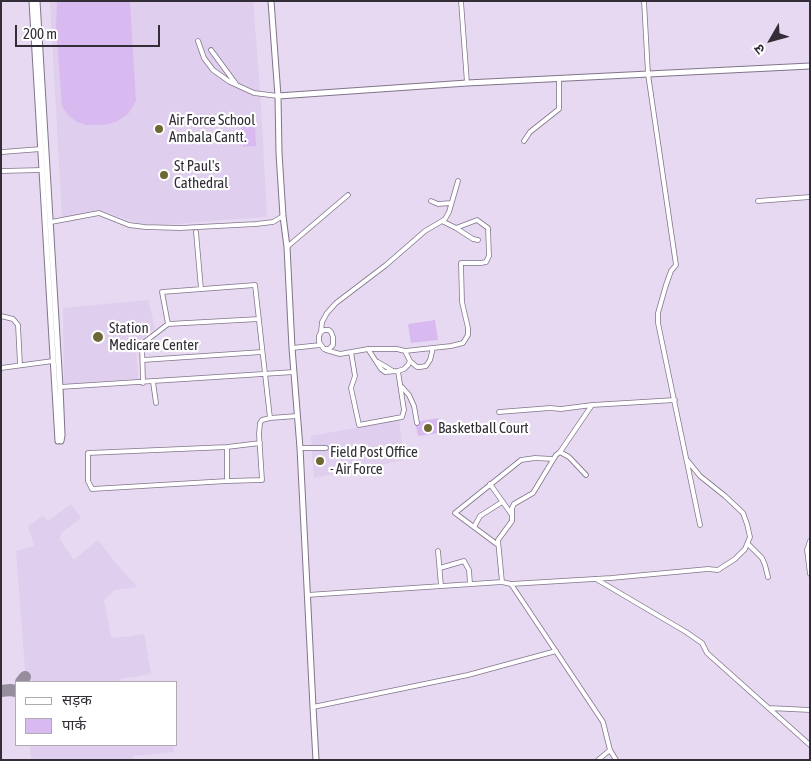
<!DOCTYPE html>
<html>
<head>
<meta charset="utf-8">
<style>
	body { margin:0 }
	#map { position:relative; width:811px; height:761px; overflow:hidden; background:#e6d9f1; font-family:"Asap Condensed","Noto Sans Devanagari",sans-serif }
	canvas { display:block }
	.frame { position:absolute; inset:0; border:2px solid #322d36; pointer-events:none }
	.legend { position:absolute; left:15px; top:681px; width:162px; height:65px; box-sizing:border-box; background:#fff; border:1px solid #adabaf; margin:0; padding:6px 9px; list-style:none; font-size:15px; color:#322d36 }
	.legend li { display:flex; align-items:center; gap:10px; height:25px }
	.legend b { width:25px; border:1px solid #adabaf }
	.north { position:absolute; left:746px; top:15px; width:50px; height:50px; -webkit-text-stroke:4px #fff; paint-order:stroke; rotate:232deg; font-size:14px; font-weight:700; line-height:20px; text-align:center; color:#322d36 }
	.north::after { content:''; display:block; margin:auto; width:18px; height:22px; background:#322d36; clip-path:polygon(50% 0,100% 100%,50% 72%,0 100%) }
	.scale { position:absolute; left:15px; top:25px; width:145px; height:22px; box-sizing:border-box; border:2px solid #322d36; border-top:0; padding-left:6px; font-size:15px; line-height:18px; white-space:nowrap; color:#322d36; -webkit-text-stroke:4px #fff; paint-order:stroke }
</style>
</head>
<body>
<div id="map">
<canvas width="811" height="761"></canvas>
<div class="frame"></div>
<ul class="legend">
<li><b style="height:6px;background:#fff"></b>सड़क</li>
<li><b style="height:14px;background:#d8baf0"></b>पार्क</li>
</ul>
<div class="north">उ</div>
<div class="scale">200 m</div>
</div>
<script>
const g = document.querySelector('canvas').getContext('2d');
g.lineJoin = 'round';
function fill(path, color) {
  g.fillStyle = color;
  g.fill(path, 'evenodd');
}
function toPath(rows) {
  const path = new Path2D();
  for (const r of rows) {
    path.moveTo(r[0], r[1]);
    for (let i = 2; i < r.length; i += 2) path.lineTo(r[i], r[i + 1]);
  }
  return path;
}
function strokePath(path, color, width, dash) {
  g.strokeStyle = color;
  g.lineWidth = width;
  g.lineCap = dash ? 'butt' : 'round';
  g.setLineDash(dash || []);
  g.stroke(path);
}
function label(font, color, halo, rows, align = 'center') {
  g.font = font + ' "Asap Condensed",sans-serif';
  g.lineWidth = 4.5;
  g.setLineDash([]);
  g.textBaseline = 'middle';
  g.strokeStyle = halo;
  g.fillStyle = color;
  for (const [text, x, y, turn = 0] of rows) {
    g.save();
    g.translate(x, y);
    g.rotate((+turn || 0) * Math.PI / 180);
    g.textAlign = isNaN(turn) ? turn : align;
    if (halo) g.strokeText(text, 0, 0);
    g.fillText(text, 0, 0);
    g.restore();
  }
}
fill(toPath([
	[50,1,253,1,260,89,267,217,222,220,166,225,137,223,102,211,65,218,62,217],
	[148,300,155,328,136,344,138,379,64,384,63,308],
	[399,420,404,460,314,478,311,436],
	[71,504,81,518,61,533,60,540,74,560,98,540,114,561,137,587,115,590,104,600,111,637,116,638,144,634,144,632,151,674,119,679,119,682,26,682,16,551,34,546,28,526,43,516,48,521],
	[30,745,173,745,174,752,133,756,134,760,31,760]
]), '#dfceed');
fill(toPath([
	[57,1,129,1,130,2,136,101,128,114,116,122,104,125,86,125,77,122,68,115,62,106,56,27],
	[241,125,255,125,256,146,243,147],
	[435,320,438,340,411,343,408,324],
	[438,418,440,433,418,436,415,422]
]), '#d8baf0');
strokePath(toPath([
	[21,682,25,677],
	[1,691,10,690,16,691]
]), '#968d9e', 12);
const street = toPath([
	[461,1,467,83],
	[644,1,648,74,676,265,671,271,666,285,658,313,658,323,700,525],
	[198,41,204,58,213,70,230,82,254,93,278,96],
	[211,50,236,84],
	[524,141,530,132,559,109,559,79],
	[2,152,41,149],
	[1,171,42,170],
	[431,201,438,204,451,203],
	[758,201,810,197],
	[442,221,445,219,449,212,458,181],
	[51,222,99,213,129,225,145,227,180,228,256,224,273,222,283,216],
	[456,228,473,239,478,240],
	[196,232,201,289],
	[287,247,348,195],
	[1,316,13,319,18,325,20,365],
	[168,324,259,319],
	[324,330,329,330,331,332,333,337,333,345,329,349,324,349,319,342,319,336,321,332,324,330],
	[321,332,322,322,327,313,336,303,386,265,425,231,442,221,456,228,477,220,488,228,489,256,486,262,481,263,461,263,462,302,468,328,468,335,463,343,451,346,405,351,397,349,368,349,340,354,326,350],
	[292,348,320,345],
	[351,352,355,376,351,388,359,425,402,417,404,410,398,371,385,372,381,369,368,349],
	[143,360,262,352],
	[410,361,417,367,420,367,426,366,430,360,433,348],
	[378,362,393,371],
	[1,368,53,361],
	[398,371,404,369,408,365,410,361,405,351],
	[153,382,156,403],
	[143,383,142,344,168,324,162,292,255,285,270,418],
	[60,387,294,372],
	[402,387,409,395,414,406,417,423],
	[592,405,675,400],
	[499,412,550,408,561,409,592,405,560,452],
	[260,443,227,447,88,453,88,481,92,489,227,481,262,480,259,434,260,423,262,420,270,418,297,416],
	[227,447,227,481],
	[300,448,326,448],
	[490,484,512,515],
	[474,527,480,516,502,502],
	[810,541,807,550,810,574],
	[748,544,762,558,765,565,768,577],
	[498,545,455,513,521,460,535,458,553,459],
	[438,551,441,586],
	[440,568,464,561,469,570,470,584],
	[596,579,686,632,702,643,707,653,810,745],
	[502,582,498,540,512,521,512,508,514,504,533,493,556,455,560,452,569,457,586,475],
	[511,584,603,722,610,750,616,760],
	[307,595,502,582,511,584,611,578,708,569,718,570,735,559,745,549,750,537,747,524,743,513,725,496,700,476,687,460],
	[313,707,468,675,556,651],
	[769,708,810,710],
	[598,760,610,750]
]);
const secondary = toPath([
	[32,1,58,441],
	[37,1,60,387,62,435,61,441],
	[271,1,278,96,279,153,283,216,287,247,292,348,300,448,313,707,316,760],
	[278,96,467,83,810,66]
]);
strokePath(street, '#81758a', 5.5);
strokePath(secondary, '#81758a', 7);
strokePath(street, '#fff', 4);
strokePath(secondary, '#fff', 5);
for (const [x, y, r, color] of [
	[159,129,5,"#6d6734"],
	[164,175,5,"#6d6734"],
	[98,337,6,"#6d6734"],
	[428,428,5,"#6d6734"],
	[320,461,5,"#6d6734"]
]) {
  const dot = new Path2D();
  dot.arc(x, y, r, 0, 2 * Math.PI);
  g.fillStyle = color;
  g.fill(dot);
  strokePath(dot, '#fff', 2);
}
label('15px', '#322d36', '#fff', [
	["Air Force School",169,120],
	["Ambala Cantt.",169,137],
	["St Paul's",174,166],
	["Cathedral",174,183],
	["Station",109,328],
	["Medicare Center",109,345],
	["Basketball Court",438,428],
	["Field Post Office",330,452],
	["- Air Force",330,469]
], 'left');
</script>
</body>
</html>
